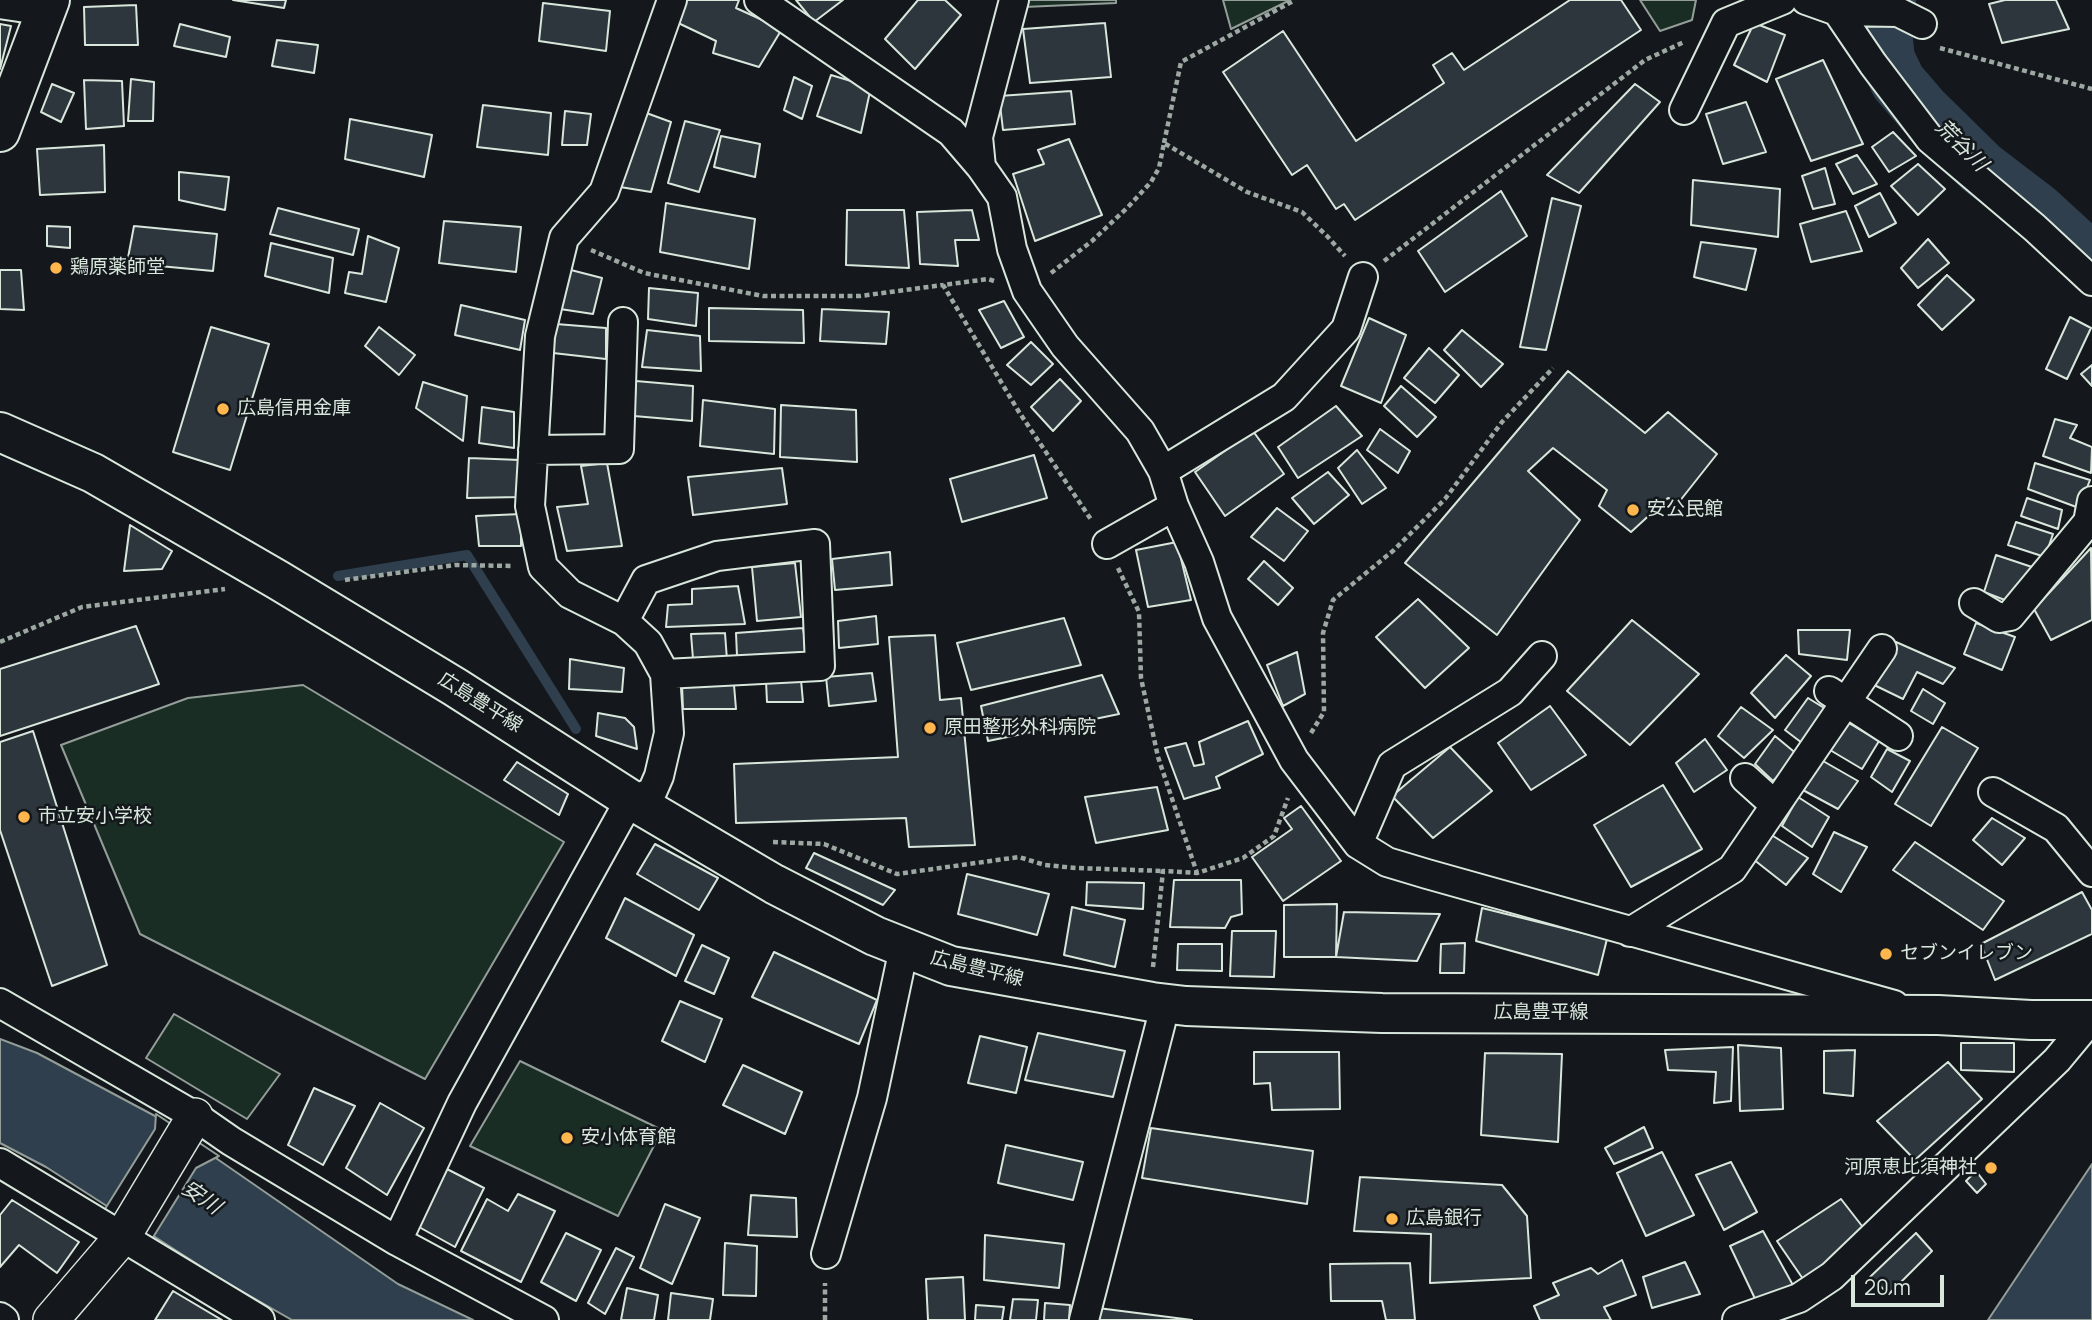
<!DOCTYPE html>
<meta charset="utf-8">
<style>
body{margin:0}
#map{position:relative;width:2092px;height:1320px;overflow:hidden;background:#14181c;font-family:Manrope,sans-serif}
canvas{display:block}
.scale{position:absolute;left:1851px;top:1275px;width:93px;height:32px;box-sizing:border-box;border:4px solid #d8e6dc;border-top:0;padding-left:9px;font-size:21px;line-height:24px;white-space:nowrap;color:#d8e6dc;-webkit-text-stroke:5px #14181c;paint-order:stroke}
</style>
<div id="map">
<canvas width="2092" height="1320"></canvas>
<div class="scale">20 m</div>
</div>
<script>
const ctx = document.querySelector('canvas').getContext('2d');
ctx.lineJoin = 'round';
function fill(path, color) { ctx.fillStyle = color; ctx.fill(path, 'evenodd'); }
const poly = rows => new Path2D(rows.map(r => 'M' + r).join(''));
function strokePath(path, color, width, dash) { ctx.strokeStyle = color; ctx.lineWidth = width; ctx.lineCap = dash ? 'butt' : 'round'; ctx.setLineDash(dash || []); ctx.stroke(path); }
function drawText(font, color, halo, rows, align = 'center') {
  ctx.font = font + ' Manrope,"Noto Sans JP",sans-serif'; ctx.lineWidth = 5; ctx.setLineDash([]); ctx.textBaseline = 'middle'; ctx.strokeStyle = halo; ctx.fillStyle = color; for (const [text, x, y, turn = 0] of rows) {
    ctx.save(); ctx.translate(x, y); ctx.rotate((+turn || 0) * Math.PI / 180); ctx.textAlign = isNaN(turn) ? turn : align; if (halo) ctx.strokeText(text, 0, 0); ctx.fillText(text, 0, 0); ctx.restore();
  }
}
const green = poly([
 [1025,0,1116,0,1116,3,1024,7,1025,0],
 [1223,0,1290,0,1231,29,1223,0],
 [1640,0,1696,0,1692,20,1660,31,1640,0],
 [303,685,564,842,425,1079,140,934,61,745,188,698,303,685],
 [174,1014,280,1074,247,1119,146,1058,174,1014],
 [520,1061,662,1130,618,1216,470,1146,520,1061]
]);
fill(green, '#1a2d24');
strokePath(green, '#939e99', 2);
const water = poly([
 [0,1039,37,1053,155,1116,398,1284,473,1320,292,1320,222,1280,46,1167,0,1143,0,1039],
 [2092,1164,2092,1320,1988,1320,2092,1164]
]);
fill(water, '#2f3f4d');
strokePath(water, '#939e99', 2);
const pier = poly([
 [156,1114,219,1156,196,1168,152,1239,105,1209,155,1129,156,1114]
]);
fill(pier, '#14181c');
strokePath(pier, '#939e99', 2);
strokePath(poly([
 [338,576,467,555,576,729]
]), '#2f3f4d', 10);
strokePath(poly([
 [1888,0,1884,32,1887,59,1898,82,1923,111,1981,168,2036,210,2092,261]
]), '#2f3f4d', 56);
const building = poly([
 [233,0,286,0,284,8,233,0],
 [683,0,739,0,736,8,782,29,759,67,713,53,716,41,674,21,683,0],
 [796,0,843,0,814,22,796,0],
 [918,0,945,0,961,15,915,69,885,39,918,0],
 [1570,0,1621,0,1641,30,1355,220,1344,204,1336,209,1307,165,1292,175,1223,72,1283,31,1356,141,1444,83,1433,65,1452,53,1464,70,1570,0],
 [2005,0,2056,0,2069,29,2002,43,1989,4,2005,0],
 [543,3,610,11,606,51,539,41,543,3],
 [136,5,138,45,85,45,84,7,136,5],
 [1105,23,1111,77,1030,83,1023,29,1105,23],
 [1754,23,1785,35,1767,82,1734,65,1754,23],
 [0,24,11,26,0,69,0,24],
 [180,24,230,37,226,57,174,46,180,24],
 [277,40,318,45,314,73,272,66,277,40],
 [1823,60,1863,144,1811,161,1776,79,1823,60],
 [831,75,871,87,861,133,817,116,831,75],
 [794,77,812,86,802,119,784,110,794,77],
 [131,79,154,82,153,121,128,121,131,79],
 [84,80,122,81,124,126,86,129,84,80],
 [52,84,74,93,61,122,41,112,52,84],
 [1635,84,1660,102,1579,193,1547,175,1635,84],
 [1071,91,1075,124,1003,130,999,96,1071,91],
 [1746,102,1766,152,1723,164,1706,114,1746,102],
 [483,105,551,113,548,155,477,147,483,105],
 [565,111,591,114,587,145,562,145,565,111],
 [641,111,671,122,651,192,620,187,641,111],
 [350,119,432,135,424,177,345,159,350,119],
 [685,121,720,130,699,192,668,183,685,121],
 [1893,132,1916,156,1889,172,1872,147,1893,132],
 [721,136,760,144,755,177,714,167,721,136],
 [1069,139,1102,215,1035,241,1013,174,1044,164,1038,150,1069,139],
 [104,145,105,192,40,195,37,149,104,145],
 [1857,155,1877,184,1853,194,1836,164,1857,155],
 [1918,164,1945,189,1918,215,1891,186,1918,164],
 [1825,168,1835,204,1813,209,1802,176,1825,168],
 [179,172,229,177,225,210,179,200,179,172],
 [1693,180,1780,189,1778,237,1691,225,1693,180],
 [1501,191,1527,236,1445,292,1418,251,1501,191],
 [1880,193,1896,223,1869,237,1855,206,1880,193],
 [1552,198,1581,206,1546,350,1520,347,1552,198],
 [666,203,755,219,749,269,660,252,666,203],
 [278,208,359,229,353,255,270,234,278,208],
 [847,210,904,210,909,268,846,265,847,210],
 [972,210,979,240,955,240,958,266,920,264,917,212,972,210],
 [1846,211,1862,251,1811,262,1800,224,1846,211],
 [444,221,521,227,516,272,439,263,444,221],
 [47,226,70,227,70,248,47,246,47,226],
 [134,226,217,234,213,271,127,263,134,226],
 [368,236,399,248,386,302,345,293,349,272,362,274,368,236],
 [1928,239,1949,263,1918,288,1901,268,1928,239],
 [1701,242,1756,249,1746,290,1694,277,1701,242],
 [271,243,333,258,329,293,265,276,271,243],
 [567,269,602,278,593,314,560,309,567,269],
 [0,270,21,270,24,310,0,309,0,270],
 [1947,275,1974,300,1942,330,1918,305,1947,275],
 [649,288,698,293,696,326,648,319,649,288],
 [1004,301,1024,337,1001,348,979,310,1004,301],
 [461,305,525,320,520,350,455,335,461,305],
 [709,308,803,310,804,343,709,341,709,308],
 [822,309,889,312,886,344,820,341,822,309],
 [2070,317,2091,328,2067,379,2046,369,2070,317],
 [1369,318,1406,335,1381,403,1341,386,1369,318],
 [556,324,606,328,606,359,553,353,556,324],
 [211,327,269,344,230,470,173,452,211,327],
 [379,327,415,355,399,375,365,346,379,327],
 [647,330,700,336,701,371,642,367,647,330],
 [1462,330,1503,364,1481,387,1444,350,1462,330],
 [1031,342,1053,364,1031,385,1007,365,1031,342],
 [1429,348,1459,375,1435,403,1404,378,1429,348],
 [2092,365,2092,386,2081,374,2092,365],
 [1568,371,1645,433,1668,412,1717,454,1679,502,1668,498,1631,532,1599,506,1607,490,1553,448,1528,471,1580,520,1497,635,1405,563,1568,371],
 [1060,379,1081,401,1053,431,1031,407,1060,379],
 [636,381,693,386,692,421,634,416,636,381],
 [423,382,467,396,463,441,416,408,423,382],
 [1401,386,1436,417,1417,437,1384,406,1401,386],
 [703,400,775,409,774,454,700,446,703,400],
 [781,405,856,410,857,462,780,457,781,405],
 [1336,406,1362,436,1298,478,1278,447,1336,406],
 [482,407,514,412,514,448,479,443,482,407],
 [2055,419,2077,425,2070,438,2092,447,2091,473,2043,456,2055,419],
 [1380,429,1410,451,1398,473,1367,450,1380,429],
 [1253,431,1284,474,1225,516,1195,472,1253,431],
 [1357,450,1386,488,1362,504,1338,468,1357,450],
 [1034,455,1047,498,962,522,950,479,1034,455],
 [469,458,520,460,520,497,467,498,469,458],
 [607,463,622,546,567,551,557,507,588,504,581,466,607,463],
 [2035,463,2090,480,2079,508,2028,489,2035,463],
 [782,468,787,504,693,515,688,477,782,468],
 [1328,472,1349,495,1314,524,1292,498,1328,472],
 [2027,498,2062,510,2058,529,2021,516,2027,498],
 [1277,508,1308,531,1284,561,1251,537,1277,508],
 [521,514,521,546,479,546,476,516,521,514],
 [2016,522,2053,534,2045,557,2008,545,2016,522],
 [130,525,172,551,162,569,124,571,130,525],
 [1177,542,1191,600,1148,607,1136,550,1177,542],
 [2091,548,2092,620,2051,640,2034,609,2091,548],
 [890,552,892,585,835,590,832,559,890,552],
 [1996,555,2038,569,2010,602,1984,592,1996,555],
 [1264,561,1293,588,1278,605,1248,579,1264,561],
 [795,563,801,617,757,621,752,567,795,563],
 [738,586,745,624,666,627,668,605,692,604,692,589,738,586],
 [1418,599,1469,648,1425,688,1376,637,1418,599],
 [876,616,878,644,839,648,838,621,876,616],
 [1064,618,1081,665,971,690,957,643,1064,618],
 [1632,620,1699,674,1630,745,1567,691,1632,620],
 [1976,623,2015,637,2002,670,1964,654,1976,623],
 [136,626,159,684,0,736,0,669,136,626],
 [803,628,807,654,737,656,736,633,803,628],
 [1798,630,1850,630,1847,660,1799,654,1798,630],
 [725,633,727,660,693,659,691,634,725,633],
 [935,635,940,700,961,698,975,845,909,847,906,818,736,823,734,764,898,757,889,637,935,635],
 [1896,642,1955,668,1943,684,1917,672,1903,699,1868,682,1896,642],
 [1297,652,1305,694,1283,706,1267,665,1297,652],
 [1786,655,1811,676,1775,718,1751,693,1786,655],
 [570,659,624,668,622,692,569,689,570,659],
 [872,673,876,701,829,706,826,677,872,673],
 [1102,675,1119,714,988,741,981,706,1102,675],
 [801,680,803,702,767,702,766,681,801,680],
 [682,685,734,685,736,709,683,709,682,685],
 [1923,689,1945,703,1933,724,1911,711,1923,689],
 [1808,698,1829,711,1806,746,1785,730,1808,698],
 [1550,706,1586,755,1531,790,1498,743,1550,706],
 [1741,707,1773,730,1744,758,1718,736,1741,707],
 [598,713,625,718,634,727,637,749,596,736,598,713],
 [1248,721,1263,754,1216,777,1220,788,1184,799,1165,748,1186,743,1194,766,1204,764,1199,742,1248,721],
 [1847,722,1879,741,1862,769,1830,750,1847,722],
 [1942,727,1978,748,1931,826,1895,804,1942,727],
 [33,731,107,965,52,986,0,830,0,742,33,731],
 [1775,736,1798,755,1773,781,1755,764,1775,736],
 [1705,739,1727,770,1694,792,1676,763,1705,739],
 [1450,747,1492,791,1433,838,1392,796,1450,747],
 [1887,749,1910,761,1892,792,1871,777,1887,749],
 [1823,761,1858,781,1838,809,1801,789,1823,761],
 [517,762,568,794,559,815,504,780,517,762],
 [1663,785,1702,849,1631,887,1594,825,1663,785],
 [1157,787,1168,830,1096,843,1085,797,1157,787],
 [1798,797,1829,817,1812,847,1782,826,1798,797],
 [1301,806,1341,861,1283,901,1252,857,1292,829,1284,818,1301,806],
 [1992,818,2025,838,2002,865,1973,840,1992,818],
 [1834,832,1867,847,1841,892,1813,874,1834,832],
 [1770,834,1808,858,1786,885,1753,859,1770,834],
 [1915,842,2004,901,1983,930,1893,870,1915,842],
 [655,844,718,878,699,910,637,874,655,844],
 [814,853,895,890,883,905,806,868,814,853],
 [967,874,1049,894,1037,935,958,914,967,874],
 [1174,880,1241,880,1242,914,1231,917,1225,928,1170,927,1174,880],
 [1087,882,1144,883,1143,909,1086,905,1087,882],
 [2082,892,2092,910,2092,934,1995,980,1981,944,2082,892],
 [625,898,694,935,676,976,606,938,625,898],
 [1337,904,1336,957,1284,957,1284,905,1337,904],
 [1072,907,1125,920,1115,967,1064,955,1072,907],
 [1482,908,1607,939,1598,975,1476,941,1482,908],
 [1344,912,1440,914,1417,961,1336,957,1344,912],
 [1232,931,1276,931,1274,977,1230,976,1232,931],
 [1465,943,1464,973,1440,973,1441,944,1465,943],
 [1178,944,1222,944,1222,971,1177,970,1178,944],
 [702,945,729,958,714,994,685,981,702,945],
 [774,952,877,1000,859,1044,752,997,774,952],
 [680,1001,722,1019,705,1062,662,1041,680,1001],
 [1038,1033,1125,1051,1113,1097,1025,1080,1038,1033],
 [980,1036,1027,1047,1016,1093,968,1083,980,1036],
 [1961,1043,2014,1043,2014,1072,1961,1070,1961,1043],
 [1738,1045,1781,1048,1783,1109,1740,1111,1738,1045],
 [1733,1047,1731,1101,1714,1103,1716,1072,1668,1070,1665,1050,1733,1047],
 [1855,1050,1853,1096,1824,1093,1824,1051,1855,1050],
 [1254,1052,1339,1052,1340,1109,1272,1110,1270,1083,1254,1084,1254,1052],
 [1485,1053,1562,1054,1558,1142,1481,1135,1485,1053],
 [1948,1062,1982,1099,1915,1160,1877,1121,1948,1062],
 [743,1065,802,1092,785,1134,723,1105,743,1065],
 [314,1088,355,1106,323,1165,288,1145,314,1088],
 [380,1103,424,1128,387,1195,346,1168,380,1103],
 [1644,1127,1653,1148,1614,1164,1605,1148,1644,1127],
 [1151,1128,1313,1151,1307,1204,1142,1178,1151,1128],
 [1006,1145,1083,1162,1073,1200,998,1183,1006,1145],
 [1662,1152,1694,1215,1646,1236,1617,1173,1662,1152],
 [1731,1162,1757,1212,1724,1230,1696,1175,1731,1162],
 [447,1169,484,1188,455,1247,419,1227,447,1169],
 [1976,1171,1986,1184,1977,1193,1966,1181,1976,1171],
 [1360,1177,1502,1185,1527,1216,1531,1278,1430,1283,1431,1234,1354,1231,1360,1177],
 [518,1194,555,1211,521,1282,461,1251,487,1199,508,1211,518,1194],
 [751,1195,796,1198,797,1237,748,1235,751,1195],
 [1841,1199,1869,1235,1803,1279,1777,1241,1841,1199],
 [12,1200,79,1242,57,1273,19,1245,0,1267,0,1215,12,1200],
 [665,1204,700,1218,672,1284,640,1268,665,1204],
 [1763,1231,1794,1287,1758,1305,1730,1246,1763,1231],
 [566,1233,601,1250,576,1301,541,1282,566,1233],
 [1916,1233,1932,1251,1889,1294,1870,1277,1916,1233],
 [985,1235,1064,1244,1059,1288,984,1280,985,1235],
 [725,1243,757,1246,756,1296,723,1295,725,1243],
 [616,1248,634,1257,605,1314,588,1303,616,1248],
 [1622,1260,1636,1295,1604,1307,1611,1320,1540,1320,1534,1306,1559,1295,1553,1283,1591,1268,1598,1274,1622,1260],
 [1685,1262,1700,1294,1652,1308,1643,1277,1685,1262],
 [1410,1263,1415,1320,1386,1320,1382,1301,1331,1301,1330,1264,1410,1263],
 [963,1277,965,1320,928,1320,926,1279,963,1277],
 [627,1288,658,1295,654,1320,621,1320,627,1288],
 [173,1291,222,1320,155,1320,173,1291],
 [671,1293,713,1299,710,1320,668,1320,671,1293],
 [1013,1299,1038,1300,1036,1320,1010,1320,1013,1299],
 [1045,1303,1070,1305,1069,1320,1044,1320,1045,1303],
 [976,1305,1004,1307,1002,1320,975,1320,976,1305],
 [1098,1308,1192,1320,1096,1320,1098,1308]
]);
fill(building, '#2c363c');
strokePath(building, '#d8e6dc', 2);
const minor = poly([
 [759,0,951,132,981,167,1002,197,1012,249,1027,291,1065,346,1140,431,1163,471,1174,506,1199,562,1217,618,1294,760,1358,844,1387,862,1427,874,1894,1005],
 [1806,0,1837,11,1873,64,1930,139,2035,228,2092,281],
 [0,4,46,11],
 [1837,11,1898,12,1922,24],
 [1684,110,1726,23,1782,0],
 [981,167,978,137,1014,0],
 [533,450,619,449,623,322],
 [1163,471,1284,397,1346,329,1363,277],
 [1107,544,1174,506],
 [1974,603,1999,618,2010,616,2088,522,2092,501],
 [624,621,646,580,717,556,815,544,820,666,665,674],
 [1829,691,1898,736],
 [1745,778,1775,805],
 [1993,792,2056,828,2092,872],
 [1358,844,1392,765,1510,692,1542,656],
 [1630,932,1732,869,1882,649],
 [0,1003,195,1116,231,1141,397,1241,544,1320],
 [0,1163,260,1320],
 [397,1241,462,1103,622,814,633,801,652,792,659,776,669,733,665,674,648,643,624,621,570,594,543,567,530,506,540,336,564,238,604,192,672,0],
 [826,1254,872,1098,904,948],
 [0,1317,4,1320],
 [1084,1320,1161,1022],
 [1737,1320,1799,1298,1832,1276,2057,1060,2092,1018]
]);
const tertiary = poly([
 [51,1320,123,1236,195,1116]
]);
const secondary = poly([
 [0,132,50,0]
]);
const primary = poly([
 [0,432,93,473,278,580,455,687,633,801,774,884,875,936,951,966,1152,1002,1186,1006,1382,1013,1938,1015,2031,1020,2092,1020]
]);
strokePath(minor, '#d8e6dc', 32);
strokePath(tertiary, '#d8e6dc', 38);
strokePath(secondary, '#d8e6dc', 42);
strokePath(primary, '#d8e6dc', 42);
strokePath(poly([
 [1940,48,2092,89],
 [1164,143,1181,62,1295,0],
 [591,250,644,273,763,296,860,296,943,285],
 [1384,261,1645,60,1684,42],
 [1051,273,1092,241,1128,207,1151,182,1159,168,1164,143,1247,192,1302,212,1327,236,1345,256],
 [994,281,988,279,943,285,1019,412,1092,521],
 [1118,568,1139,612,1141,678,1158,757,1197,873],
 [345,580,455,565,514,566],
 [0,642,82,607,225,589],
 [1311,733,1324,712,1323,633,1333,600,1394,550,1445,499,1502,422,1553,368],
 [773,842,824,844,897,874,1019,857,1045,865,1076,868,1163,871],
 [1153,967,1163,871,1197,873,1243,858,1274,836,1288,798],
 [825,1320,825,1283]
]), '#9da8a2', 4.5, [5, 3.5]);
strokePath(minor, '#14181c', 28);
strokePath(tertiary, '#14181c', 35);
strokePath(secondary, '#14181c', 38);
strokePath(primary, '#14181c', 38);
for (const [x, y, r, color] of [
 [56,268,7,"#ffb74d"],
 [223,409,7,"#ffb74d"],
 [1633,510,7,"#ffb74d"],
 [930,728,7,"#ffb74d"],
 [24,817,7,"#ffb74d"],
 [1886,954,7,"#ffb74d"],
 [567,1138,7,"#ffb74d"],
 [1991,1168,7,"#ffb74d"],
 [1392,1219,7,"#ffb74d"]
]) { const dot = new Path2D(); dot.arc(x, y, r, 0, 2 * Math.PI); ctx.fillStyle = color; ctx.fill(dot); strokePath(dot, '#14181c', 2.5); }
drawText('19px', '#d8e6dc', '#14181c', [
 ["鶏原薬師堂",70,268],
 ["広島信用金庫",237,409],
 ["安公民館",1647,510],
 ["原田整形外科病院",944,728],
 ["市立安小学校",38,817],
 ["セブンイレブン",1900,954],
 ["安小体育館",581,1138],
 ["河原恵比須神社",1977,1168,"right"],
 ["広島銀行",1406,1219]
], 'left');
drawText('19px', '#d8e6dc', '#14181c', [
 ["広島豊平線",480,703,32],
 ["広島豊平線",977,969,14],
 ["広島豊平線",1541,1013]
]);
drawText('italic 21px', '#d8e6dc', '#14181c', [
 ["荒谷川",1961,146,45],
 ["安川",201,1198,34]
]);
</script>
